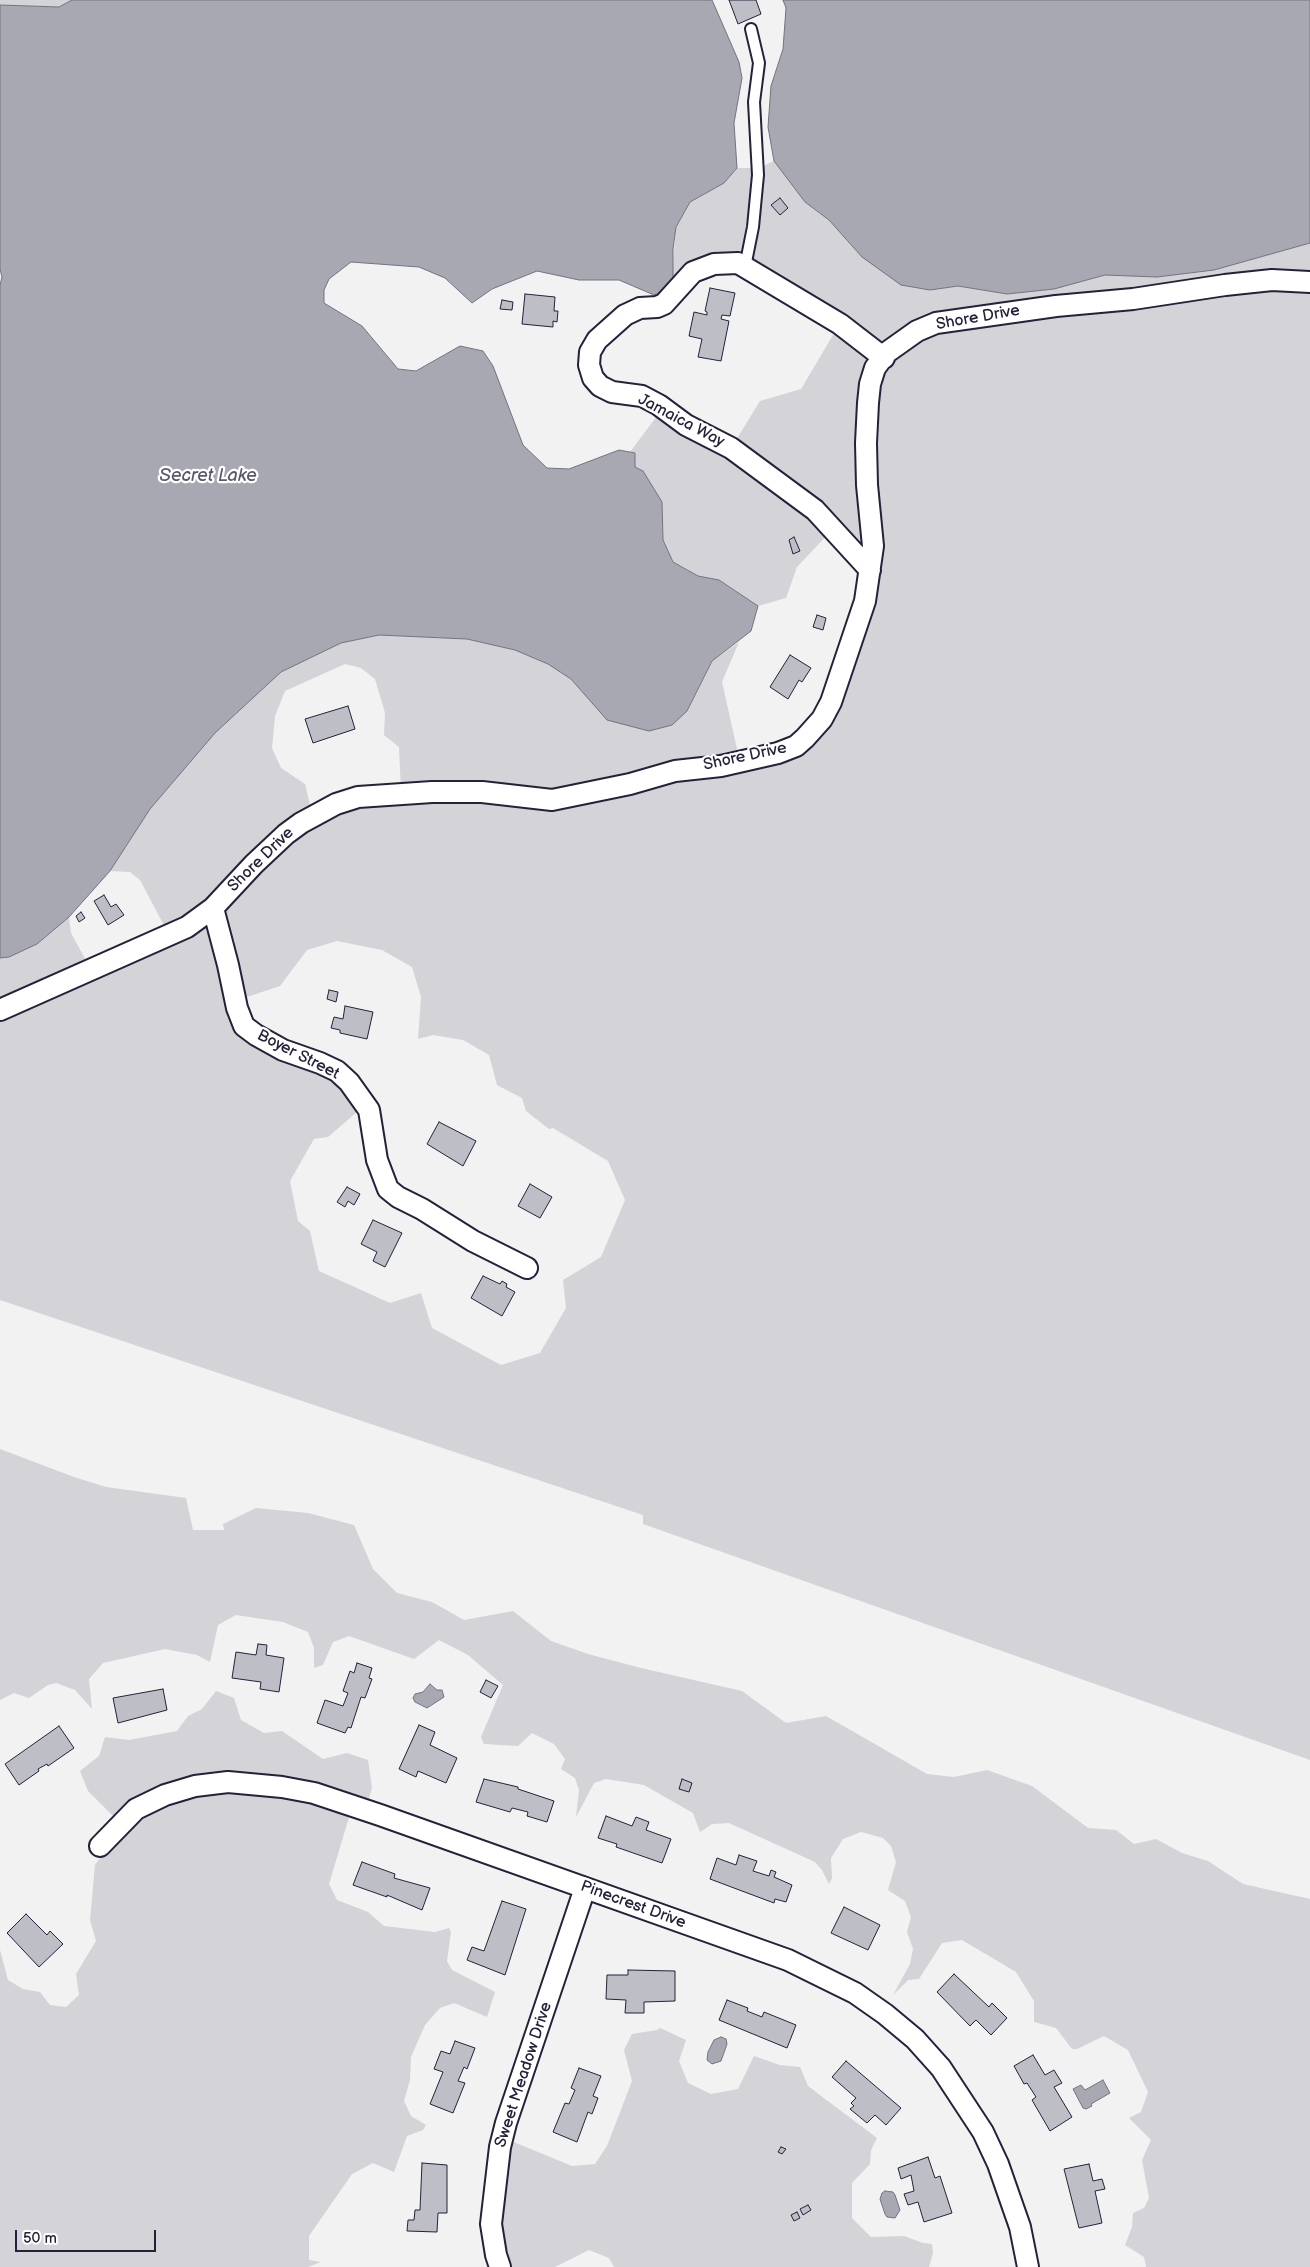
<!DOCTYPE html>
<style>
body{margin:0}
#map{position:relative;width:1310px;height:2267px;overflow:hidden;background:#f2f2f3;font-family:"Balsamiq Sans",sans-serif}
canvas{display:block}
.scale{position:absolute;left:15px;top:2230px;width:141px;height:22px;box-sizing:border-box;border:2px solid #22223b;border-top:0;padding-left:6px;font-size:15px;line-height:18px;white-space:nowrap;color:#22223b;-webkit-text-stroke:4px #fff;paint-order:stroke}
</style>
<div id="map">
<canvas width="1310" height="2267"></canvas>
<div class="scale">50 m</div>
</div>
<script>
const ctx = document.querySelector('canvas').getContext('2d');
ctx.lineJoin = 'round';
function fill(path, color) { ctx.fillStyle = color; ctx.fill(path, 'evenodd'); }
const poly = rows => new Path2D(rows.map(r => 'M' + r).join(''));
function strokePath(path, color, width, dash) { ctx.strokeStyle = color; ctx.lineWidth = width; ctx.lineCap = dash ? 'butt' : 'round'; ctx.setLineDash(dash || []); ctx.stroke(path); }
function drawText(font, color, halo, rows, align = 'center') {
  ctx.font = font + ' "Balsamiq Sans",sans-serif'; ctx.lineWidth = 4.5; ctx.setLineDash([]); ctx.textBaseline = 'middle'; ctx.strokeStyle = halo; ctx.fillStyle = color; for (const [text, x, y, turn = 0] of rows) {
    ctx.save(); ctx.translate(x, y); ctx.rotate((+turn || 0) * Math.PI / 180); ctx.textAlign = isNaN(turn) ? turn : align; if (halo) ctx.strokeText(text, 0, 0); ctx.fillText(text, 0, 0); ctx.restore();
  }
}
fill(poly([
 [0,0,72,0,60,7,0,5],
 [774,161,805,202,829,220,862,257,930,290,958,286,1007,294,1054,289,1105,275,1157,277,1214,270,1310,243,1310,1760,643,1524,643,1515,0,1300,0,958,9,957,37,944,69,917,71,933,89,966,167,931,140,880,130,872,110,871,150,809,215,733,281,672,341,643,379,635,467,639,515,650,548,664,571,679,607,720,687,711,712,661,739,642,722,682,739,758,809,732,869,580,831,531,797,567,786,598,758,606,719,580,698,576,673,562,663,540,662,502,635,467,635,453,630,452,660,412,733,445,760,401,801,389,836,330,749,267,672,277,676,227,690,202,724,183,737,168,759,168],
 [345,664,361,668,375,679,385,713,384,735,399,747,401,791,312,813,305,784,281,768,272,748,275,716,285,691],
 [337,941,382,950,412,967,421,997,418,1039,433,1035,463,1040,489,1055,497,1085,522,1098,526,1111,549,1129,553,1128,608,1161,625,1200,601,1257,563,1280,566,1308,540,1353,501,1365,432,1328,421,1293,390,1303,319,1271,310,1231,298,1221,290,1181,314,1139,328,1137,364,1106,336,1069,240,1019,238,1000,280,986,307,950],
 [0,1449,74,1477,106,1487,186,1498,193,1530,224,1530,223,1524,256,1508,308,1513,354,1525,373,1569,397,1593,432,1602,464,1620,513,1611,551,1641,588,1654,641,1668,742,1691,786,1723,826,1716,927,1774,954,1777,987,1770,1032,1786,1088,1828,1116,1830,1134,1844,1156,1839,1182,1853,1208,1861,1243,1884,1310,1899,1310,2267,1146,2267,1144,2257,1125,2245,1132,2227,1133,2213,1144,2208,1149,2198,1142,2160,1151,2140,1129,2118,1141,2112,1148,2092,1128,2050,1104,2036,1077,2049,1072,2049,1056,2028,1034,2022,1034,2001,1016,1972,962,1940,942,1943,919,1979,908,1980,893,1995,910,1964,913,1949,907,1932,911,1917,905,1901,888,1890,896,1862,891,1846,883,1838,861,1832,843,1839,831,1858,832,1878,829,1884,822,1870,815,1862,729,1823,712,1824,700,1832,693,1813,644,1785,606,1779,594,1783,576,1817,579,1790,575,1778,561,1769,565,1759,554,1744,532,1733,518,1746,484,1744,481,1737,503,1685,468,1655,439,1640,414,1659,349,1636,333,1642,323,1665,314,1668,314,1648,308,1632,283,1622,236,1615,218,1625,210,1662,197,1655,165,1649,103,1663,89,1679,92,1709,75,1690,56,1683,48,1685,29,1698,14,1693,0,1700],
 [216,1691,234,1698,241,1720,264,1733,282,1731,323,1759,347,1753,368,1760,372,1788,365,1812,350,1814,329,1884,337,1900,368,1912,384,1926,435,1932,449,1928,451,1932,447,1961,452,1970,495,1992,487,2017,454,2003,440,2008,425,2025,411,2057,410,2080,404,2101,411,2116,426,2125,423,2130,407,2136,394,2172,373,2163,352,2174,309,2236,309,2260,321,2262,308,2267,0,2267,0,1950,8,1980,23,1989,40,1992,50,2005,66,2007,79,1995,76,1974,96,1941,90,1920,95,1865,123,1826,88,1791,80,1771,99,1756,105,1737,129,1740,177,1731,188,1716,202,1709],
 [660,2028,686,2040,679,2061,688,2083,711,2094,738,2089,754,2056,780,2065,800,2067,808,2086,877,2138,871,2150,870,2164,852,2183,852,2218,871,2237,904,2236,923,2243,932,2244,933,2253,929,2267,614,2267,609,2258,589,2250,555,2267,499,2267,504,2138,572,2166,595,2164,607,2146,632,2081,624,2050,632,2034,657,2030]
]), '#d3d3d8');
const water = poly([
 [72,0,712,0,739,62,742,78,734,123,737,168,724,183,690,202,676,227,673,249,673,278,666,291,654,295,619,280,579,280,537,271,492,289,472,303,445,278,419,267,351,262,329,279,324,290,324,303,362,326,398,369,416,371,460,346,483,351,493,366,523,445,547,468,569,469,619,450,635,453,635,467,643,471,662,502,663,540,673,562,698,576,719,580,758,606,751,631,712,661,687,711,672,725,649,731,607,720,571,679,548,664,515,650,467,639,379,635,341,643,281,672,215,733,150,809,110,871,69,917,37,944,9,957,0,958,0,285,2,277,0,269,0,5,59,7,72,0],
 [783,0,1310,0,1310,243,1214,270,1157,277,1105,275,1054,289,1007,294,958,286,930,290,901,285,862,257,829,220,805,202,774,161,768,127,771,86,783,49,786,8,783,0],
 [430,1684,437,1690,442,1690,444,1697,427,1708,415,1702,413,1698,415,1694,423,1692,430,1684],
 [721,2037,726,2039,727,2044,721,2061,712,2064,707,2060,708,2052,714,2040,721,2037],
 [1103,2080,1110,2093,1091,2104,1092,2106,1086,2109,1083,2108,1073,2089,1081,2085,1085,2090,1103,2080],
 [885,2191,893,2192,895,2195,900,2210,895,2218,887,2217,885,2214,880,2199,882,2193,885,2191]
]);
fill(water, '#a8a8b2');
strokePath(water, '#727282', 1);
const building = poly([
 [729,0,756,0,761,14,738,24,729,0],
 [780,198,788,208,780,215,771,205,780,198],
 [710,288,735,293,730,316,722,315,721,319,729,321,721,361,698,357,702,339,689,336,694,312,707,315,707,312,705,311,710,288],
 [525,294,555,297,554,311,558,311,557,322,553,321,553,327,522,324,525,294],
 [502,300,513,302,512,310,500,309,502,300],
 [794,537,800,551,793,554,789,540,794,537],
 [817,615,826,618,823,630,813,627,817,615],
 [790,655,811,668,802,682,799,680,788,699,770,687,790,655],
 [348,706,355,729,313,743,305,719,348,706],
 [104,895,111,907,116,904,124,915,108,925,94,901,104,895],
 [81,912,85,918,79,922,76,916,81,912],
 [329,990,338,992,336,1002,327,999,329,990],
 [345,1006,373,1012,367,1039,340,1033,340,1030,331,1028,334,1017,343,1019,345,1006],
 [439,1122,476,1141,463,1166,427,1144,439,1122],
 [530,1184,552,1197,540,1218,518,1206,530,1184],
 [347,1187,360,1194,354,1205,348,1201,345,1207,337,1202,347,1187],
 [373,1220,402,1233,385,1267,373,1261,377,1252,361,1244,373,1220],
 [483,1276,500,1284,502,1281,507,1284,506,1287,515,1292,502,1316,471,1298,483,1276],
 [258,1644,267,1645,266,1655,284,1658,279,1692,260,1689,261,1682,232,1678,236,1652,256,1655,258,1644],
 [357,1663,372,1668,369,1678,372,1679,365,1698,361,1697,351,1728,348,1727,345,1733,317,1723,325,1700,343,1706,348,1693,343,1691,350,1671,354,1673,357,1663],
 [486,1680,498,1686,491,1698,480,1692,486,1680],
 [163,1689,167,1710,118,1723,113,1698,163,1689],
 [419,1725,435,1732,430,1745,457,1758,446,1783,418,1771,416,1777,399,1769,419,1725],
 [59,1726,74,1748,48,1766,47,1764,38,1769,39,1771,19,1785,5,1764,59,1726],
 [484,1779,518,1787,518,1789,554,1801,547,1822,527,1816,528,1812,512,1808,510,1812,476,1802,484,1779],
 [682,1779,692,1783,689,1792,679,1789,682,1779],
 [606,1816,632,1826,636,1817,649,1822,646,1830,671,1839,662,1863,616,1847,617,1844,598,1838,606,1816],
 [739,1855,757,1861,753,1871,769,1876,771,1870,776,1872,774,1877,792,1885,786,1902,775,1899,774,1903,710,1879,717,1858,736,1865,739,1855],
 [362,1862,395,1874,394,1878,430,1888,422,1910,387,1895,387,1897,353,1885,362,1862],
 [502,1901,526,1909,505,1975,467,1960,472,1947,484,1951,502,1901],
 [844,1907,880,1925,868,1950,831,1933,844,1907],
 [26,1914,47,1935,50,1931,63,1944,39,1967,7,1933,26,1914],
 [628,1970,675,1971,675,2001,644,2002,644,2013,625,2013,626,2000,606,1999,607,1975,628,1975,628,1970],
 [954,1974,989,2007,992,2003,1007,2018,991,2035,976,2020,970,2026,937,1992,954,1974],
 [727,2000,748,2008,747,2011,762,2017,764,2012,796,2025,787,2048,719,2020,727,2000],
 [455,2041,475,2048,467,2069,464,2067,458,2081,465,2083,453,2113,430,2104,443,2072,434,2069,441,2051,450,2054,455,2041],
 [1033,2055,1045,2075,1054,2070,1062,2083,1054,2087,1072,2117,1050,2131,1032,2100,1036,2097,1027,2083,1024,2084,1014,2066,1033,2055],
 [846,2061,901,2108,886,2125,875,2115,867,2123,850,2109,854,2106,851,2103,856,2098,832,2077,846,2061],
 [579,2068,601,2076,593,2096,598,2098,592,2114,588,2112,577,2142,553,2132,565,2103,569,2104,575,2090,571,2088,579,2068],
 [781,2147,786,2149,782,2154,778,2152,781,2147],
 [928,2157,935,2178,940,2176,952,2213,924,2222,918,2202,908,2205,904,2194,914,2191,911,2175,901,2179,898,2168,928,2157],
 [422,2163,447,2165,447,2213,438,2213,437,2232,407,2231,408,2220,414,2220,415,2210,420,2210,422,2163],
 [1089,2164,1093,2181,1102,2179,1105,2189,1095,2191,1102,2223,1079,2228,1064,2169,1089,2164],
 [808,2205,811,2210,803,2215,800,2209,808,2205],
 [797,2212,800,2218,794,2221,791,2215,797,2212]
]);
fill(building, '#bebec6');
strokePath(building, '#22223b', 1);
const service = poly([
 [745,267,753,227,758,175,754,102,759,63,751,29]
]);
const minor = poly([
 [870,570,815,510,731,448,686,425,659,405,642,396,612,392,600,386,593,378,589,365,590,352,597,340,625,315,640,308,657,307,664,304,693,272,714,264,738,263,840,324,884,358],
 [213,908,228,965,237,1008,244,1026,256,1035,283,1050,320,1063,337,1071,349,1082,369,1110,377,1160,388,1189,398,1197,422,1209,473,1241,527,1268],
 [0,1010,187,927,213,908,254,864,286,834,301,823,336,804,358,797,432,792,482,792,552,800,630,784,675,771,721,766,778,753,796,746,805,738,822,719,831,702,865,601,873,546,867,485,866,443,868,403,870,384,875,368,886,353,917,331,936,323,1056,306,1133,299,1225,285,1272,280,1310,282],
 [100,1846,136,1809,165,1795,195,1786,228,1782,282,1787,314,1793,380,1815,788,1960,855,1993,885,2014,915,2039,941,2068,983,2132,998,2164,1020,2227,1028,2267],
 [500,2267,496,2255,491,2224,500,2147,506,2123,585,1888]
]);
strokePath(service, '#22223b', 14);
strokePath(minor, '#22223b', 24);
strokePath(service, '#fff', 10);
strokePath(minor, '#fff', 20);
drawText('16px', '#22223b', '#fff', [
 ["Shore Drive",978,318,-10],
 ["Jamaica Way",681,421,28],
 ["Shore Drive",745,757,-12],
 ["Shore Drive",261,860,-44],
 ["Boyer Street",298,1055,27],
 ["Pinecrest Drive",633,1905,20],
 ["Sweet Meadow Drive",524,2075,-72]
]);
drawText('italic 18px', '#58586b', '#fff', [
 ["Secret Lake",208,476]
]);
</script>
